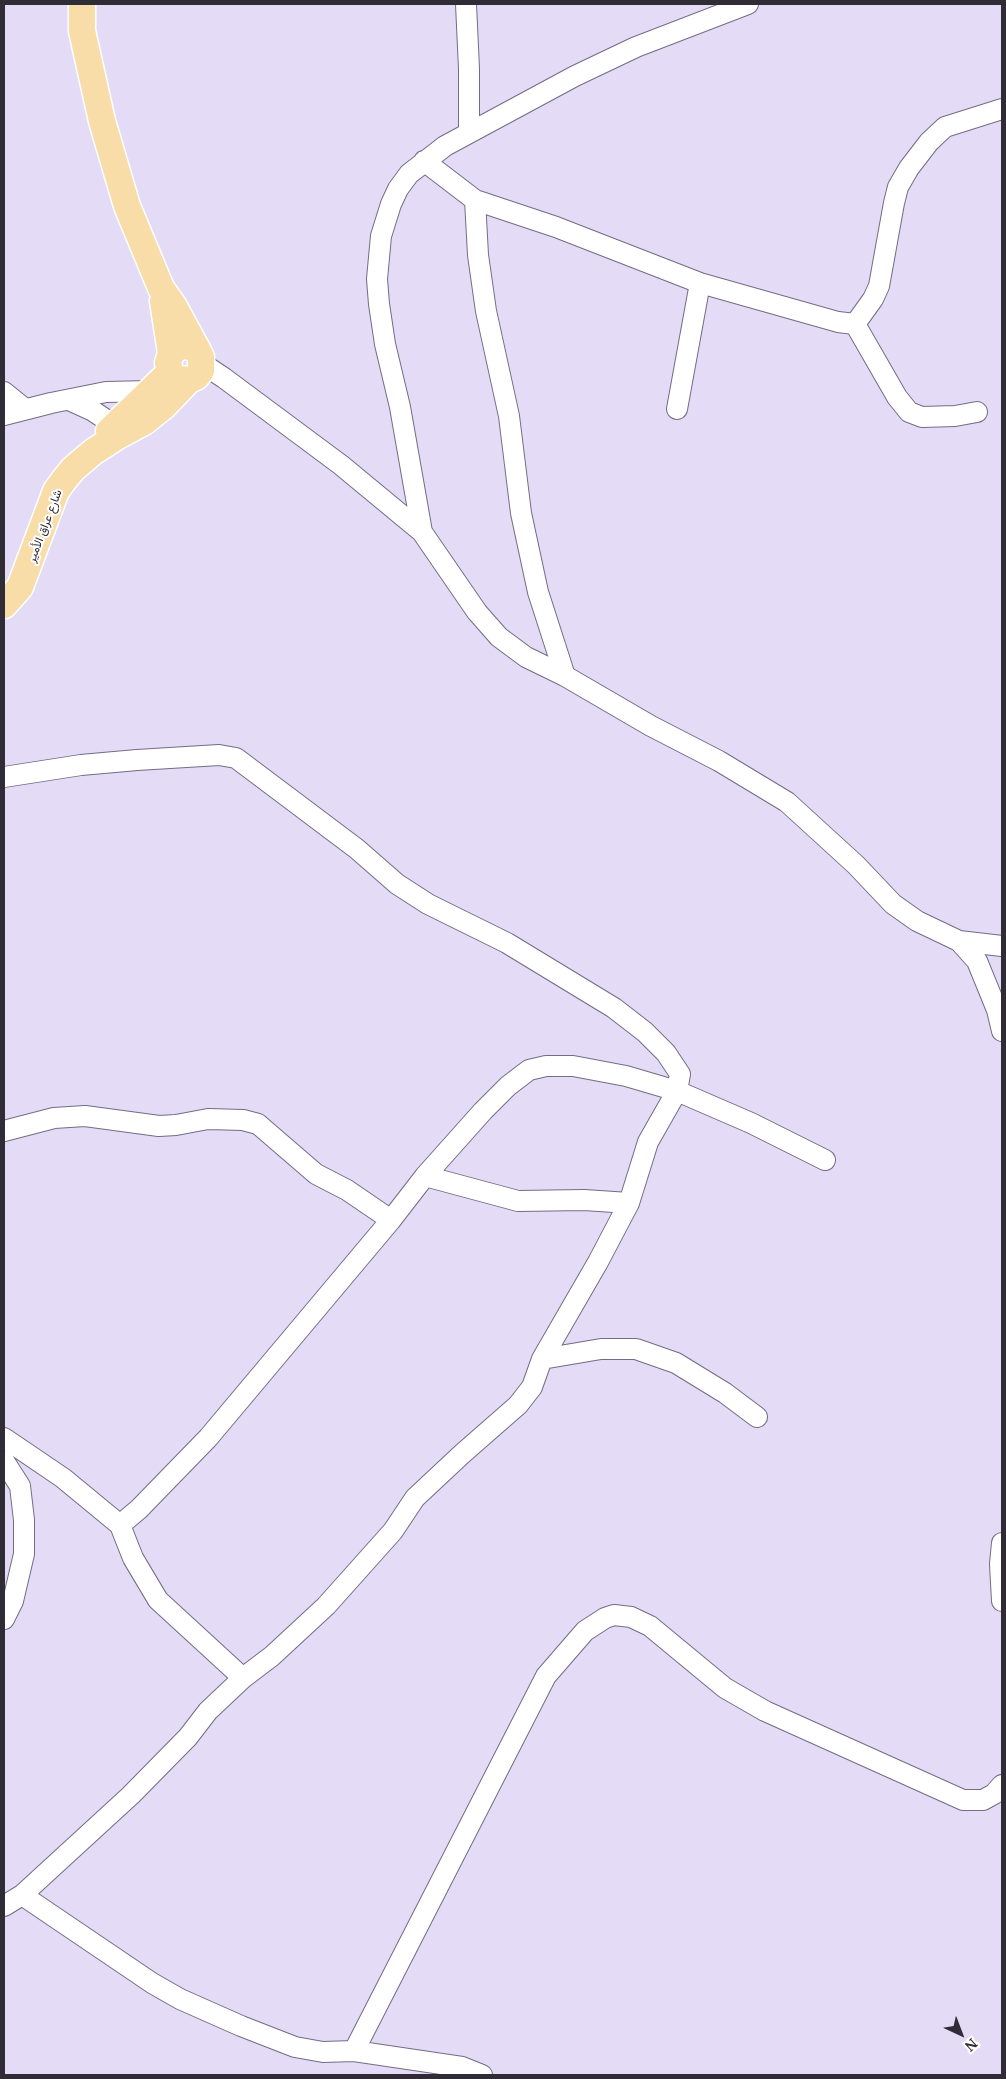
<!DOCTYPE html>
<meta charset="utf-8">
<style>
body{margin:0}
#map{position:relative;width:1006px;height:2079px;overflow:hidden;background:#e4dcf7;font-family:"Noto Serif",serif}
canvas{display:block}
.frame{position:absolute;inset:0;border:5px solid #2f2c36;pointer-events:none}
.north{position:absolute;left:936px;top:2009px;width:50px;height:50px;-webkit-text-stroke:4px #fff;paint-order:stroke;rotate:137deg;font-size:14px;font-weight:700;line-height:20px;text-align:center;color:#2f2c36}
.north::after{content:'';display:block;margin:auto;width:18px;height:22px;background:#2f2c36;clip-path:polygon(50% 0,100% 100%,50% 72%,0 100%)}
</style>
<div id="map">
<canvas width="1006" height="2079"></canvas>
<div class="frame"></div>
<div class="north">N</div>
</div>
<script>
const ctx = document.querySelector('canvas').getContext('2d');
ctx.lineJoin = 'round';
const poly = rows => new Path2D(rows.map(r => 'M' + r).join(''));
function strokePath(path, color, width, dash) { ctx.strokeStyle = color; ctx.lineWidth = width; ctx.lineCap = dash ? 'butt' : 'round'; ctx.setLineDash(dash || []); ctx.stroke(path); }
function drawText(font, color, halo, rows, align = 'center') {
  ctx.font = font + ' "Noto Serif",Vazirmatn,serif'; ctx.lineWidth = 4; ctx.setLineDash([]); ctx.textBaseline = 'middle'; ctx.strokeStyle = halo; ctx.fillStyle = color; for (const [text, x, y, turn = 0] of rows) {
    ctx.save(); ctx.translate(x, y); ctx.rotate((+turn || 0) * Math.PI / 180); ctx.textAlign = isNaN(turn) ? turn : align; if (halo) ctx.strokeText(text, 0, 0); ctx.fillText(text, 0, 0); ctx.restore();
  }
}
const minor = poly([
 [466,4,469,69,469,133],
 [424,161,475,200,556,227,700,283,838,322,855,324,897,397,909,412,922,417,955,416,977,412],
 [475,200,478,255,486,311,509,416,521,513,538,592,565,676],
 [855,324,873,299,879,286,894,203,898,187,909,168,929,142,945,127,1002,109],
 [203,364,224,378,341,465,422,532,477,612,499,637,526,657,565,676,651,726,719,761,787,802,856,865,893,904,917,921,959,941,1002,946],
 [4,392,25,409],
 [69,400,93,411,114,425],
 [677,409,700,283],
 [4,415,51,403,106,392,150,391],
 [422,532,400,407,385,344,379,304,377,279,381,236,391,204,398,189,409,174,445,146,575,76,636,47,748,4],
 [4,777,81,765,137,760,219,755,236,758,357,849,397,884,428,904,507,943,614,1008,645,1032,666,1053,680,1074,677,1091,648,1142,629,1203,598,1262,542,1359,532,1387,518,1405,462,1454,415,1498,393,1531,326,1606,272,1656,243,1678,208,1711,188,1737,131,1795,22,1895,4,1906],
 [959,941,977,961,997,1010,1002,1031],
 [4,1131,54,1118,85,1116,159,1126,176,1125,208,1119,243,1120,258,1124,316,1174,347,1190,391,1220],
 [425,1176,518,1201,584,1200,629,1203],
 [542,1359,601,1349,636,1349,676,1363,725,1393,757,1417],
 [4,1438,63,1478,120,1525,133,1558,158,1600,243,1678],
 [4,1461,20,1486,24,1520,24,1554,13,1601,4,1619],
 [120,1525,139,1509,208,1438,391,1220,425,1176,483,1111,508,1086,529,1070,546,1066,573,1066,626,1076,677,1091,751,1123,825,1160],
 [1002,1543,1000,1564,1002,1601],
 [22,1895,152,1983,180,1999,241,2026,295,2047,323,2052,354,2051,462,2067,482,2075],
 [354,2051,546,1676,585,1631,605,1618,614,1615,631,1617,650,1626,725,1688,765,1711,963,1800,983,1800,994,1794,1002,1785]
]);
const major = poly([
 [82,4,82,31,102,121,127,206,161,288,173,305,198,351],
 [163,301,171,353,168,363,170,372,175,378,189,380,196,377,201,371,201,357,198,351,191,347,184,346,177,348,171,353],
 [109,431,170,372],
 [4,605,20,587,56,491,64,480,73,469,93,452,116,437,144,422,164,406,189,380]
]);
strokePath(minor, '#736c84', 22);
strokePath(major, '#fff', 29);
strokePath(minor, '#fff', 20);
strokePath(major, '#f8dda9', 26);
drawText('12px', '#2f2c36', '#fff', [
 ["شارع عراق الأمير",45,526,-69]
]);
</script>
